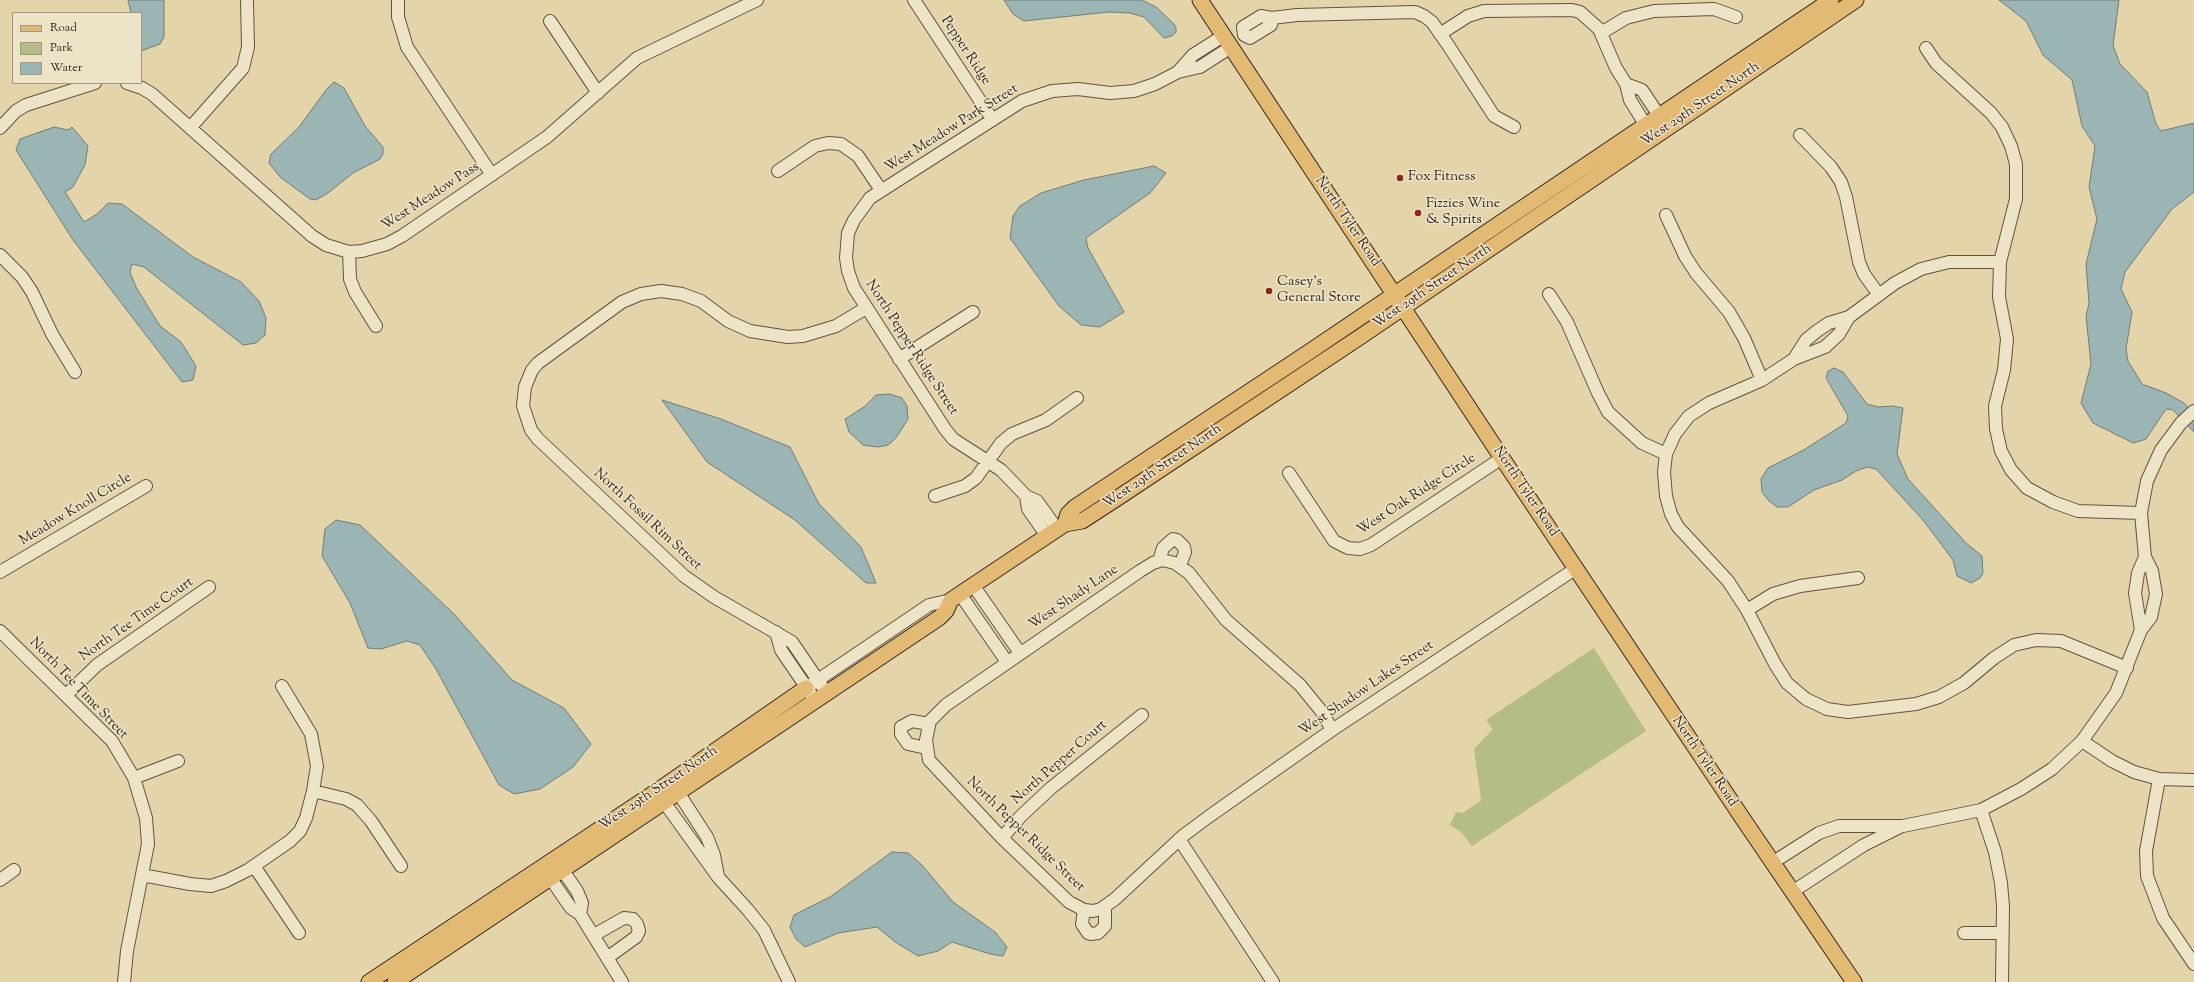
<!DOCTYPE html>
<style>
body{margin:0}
#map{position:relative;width:2194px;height:982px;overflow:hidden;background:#e4d4a9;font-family:"Sorts Mill Goudy",serif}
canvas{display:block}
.legend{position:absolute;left:12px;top:12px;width:130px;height:72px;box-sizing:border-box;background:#ede3c7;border:1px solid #a39784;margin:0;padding:5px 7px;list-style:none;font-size:12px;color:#35261f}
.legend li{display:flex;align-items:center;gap:8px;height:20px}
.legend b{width:20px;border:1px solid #a39784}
</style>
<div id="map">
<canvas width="2194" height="982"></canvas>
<ul class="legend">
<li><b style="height:5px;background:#e2ba74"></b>Road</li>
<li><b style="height:11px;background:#b5bd87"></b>Park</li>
<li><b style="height:11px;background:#9ab5b4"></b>Water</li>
</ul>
</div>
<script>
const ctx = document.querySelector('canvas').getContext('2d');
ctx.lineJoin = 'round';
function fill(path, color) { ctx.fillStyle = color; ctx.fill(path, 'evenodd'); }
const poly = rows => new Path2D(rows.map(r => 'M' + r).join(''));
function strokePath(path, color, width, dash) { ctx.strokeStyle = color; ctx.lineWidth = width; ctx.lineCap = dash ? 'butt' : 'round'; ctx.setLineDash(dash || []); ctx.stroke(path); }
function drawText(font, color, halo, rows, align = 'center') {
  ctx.font = font + ' "Sorts Mill Goudy",serif'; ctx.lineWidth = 3; ctx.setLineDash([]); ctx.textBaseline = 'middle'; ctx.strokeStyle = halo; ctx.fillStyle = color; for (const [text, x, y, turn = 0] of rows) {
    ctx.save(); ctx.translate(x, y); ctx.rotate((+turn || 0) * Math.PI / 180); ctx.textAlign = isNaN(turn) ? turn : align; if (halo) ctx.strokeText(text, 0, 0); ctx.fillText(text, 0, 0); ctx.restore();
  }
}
fill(poly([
 [1594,648,1646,731,1472,846,1462,833,1450,825,1456,812,1463,813,1481,800,1474,749,1493,729,1486,720]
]), '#b5bd87');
const water = poly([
 [128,0,164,0,164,37,160,44,141,51,141,13,131,13,128,0],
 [1004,0,1142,0,1156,7,1173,23,1176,27,1176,32,1172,36,1164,38,1144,17,1130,13,1109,12,1024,21,1013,14,1004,0],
 [1999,0,2119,0,2113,45,2120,64,2147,92,2156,124,2161,131,2194,123,2194,192,2172,209,2125,272,2121,289,2132,312,2126,349,2128,361,2142,384,2166,393,2184,403,2194,414,2194,432,2173,410,2166,409,2146,439,2133,443,2093,423,2081,403,2091,364,2086,316,2089,303,2086,264,2097,219,2089,187,2095,146,2082,126,2072,80,2043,55,2026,21,1999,0],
 [334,82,344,88,365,126,383,147,383,154,380,159,353,173,328,193,316,200,310,199,280,177,269,163,271,154,299,127,326,90,334,82],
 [54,127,68,130,72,127,88,146,85,165,73,187,65,192,84,222,97,214,108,203,122,204,193,257,241,282,259,301,266,318,265,335,256,343,243,345,144,267,132,264,130,272,136,287,160,326,181,342,196,366,193,380,182,382,73,240,16,150,20,139,54,127],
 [1154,166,1166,173,1150,193,1086,238,1088,248,1124,312,1100,327,1081,325,1059,306,1010,238,1013,216,1020,206,1041,193,1084,180,1154,166],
 [1834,368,1843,372,1867,404,1878,407,1893,406,1903,408,1897,454,1908,479,1966,543,1982,556,1983,573,1980,578,1971,583,1957,576,1953,560,1923,520,1876,469,1867,467,1856,471,1842,480,1814,490,1788,507,1777,507,1769,501,1762,492,1761,479,1768,468,1802,451,1846,423,1848,416,1826,378,1828,371,1834,368],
 [889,394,902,398,907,406,908,419,896,438,888,445,878,447,863,445,849,432,845,419,864,407,876,395,889,394],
 [662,400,721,419,790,447,819,504,861,547,876,583,866,583,795,520,707,462,662,400],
 [336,520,360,525,454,614,512,680,564,708,591,744,573,767,540,789,514,794,499,785,436,669,420,645,407,641,381,649,368,648,350,603,322,556,325,529,336,520],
 [892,852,908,853,922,865,953,902,995,932,1007,947,1003,956,990,954,952,942,938,951,918,956,895,942,877,927,838,933,805,947,796,939,790,927,794,915,830,897,892,852]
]);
fill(water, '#9ab5b4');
strokePath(water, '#727c78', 1);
const minor = poly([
 [398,0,398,17,407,47,492,175],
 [914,0,992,119],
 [1261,16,1272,18,1271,25,1250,38,1244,35,1243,27,1261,16],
 [1272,18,1297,15,1415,12,1424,16,1432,22,1448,45,1494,116,1514,127],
 [550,21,598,93],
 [1601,33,1626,18,1654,11,1714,9,1736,17],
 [1440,34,1468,16,1484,11,1572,10,1580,12,1599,29,1616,68,1626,84,1630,100,1650,132],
 [1926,48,1936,63,1991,113,2002,127,2011,146,2016,164,2016,199,2000,262,1999,297,2007,339,2004,370,1995,406,1996,429,2001,451,2011,470,2027,488,2053,502,2078,511,2141,513],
 [1178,72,1193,55,1223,36],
 [127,83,142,88,152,94,312,236,326,245,349,252,362,251,387,244,402,236,547,137,637,58,757,0],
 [1626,84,1642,90,1664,123],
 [0,128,16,111,26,105,95,83],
 [190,128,243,68,248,47,247,0],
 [1800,135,1831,167,1841,182,1846,197,1859,262,1864,274,1879,295],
 [778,171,815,146,828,143,841,144,858,156,881,190],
 [1666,215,1685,256,1696,273,1729,312,1744,338,1762,380],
 [349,252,350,279,355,292,376,326],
 [0,255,22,277,32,292,52,334,75,372],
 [2000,262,1949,262,1921,269,1895,283,1849,317,1839,334,1825,347,1794,359,1762,380,1709,403,1689,416,1675,434,1666,454,1664,472,1666,496,1671,514,1678,527,1728,581,1747,610,1775,664,1787,683,1806,699,1827,709,1848,712,1916,704,1939,697,1964,683,1994,658,2014,645,2036,640,2061,641,2127,668],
 [1549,294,1567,322,1598,393,1608,412,1642,443,1666,454],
 [899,359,973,312],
 [1794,359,1806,340,1817,331,1829,323,1849,317],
 [1289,473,1334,541,1348,548,1360,549,1371,545,1502,458],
 [935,496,965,486,976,478,1001,443,1012,434,1046,420,1077,398],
 [1026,496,1028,509,1047,536],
 [1057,529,1037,501,1026,496,1001,470,953,439,945,429,854,288,848,271,846,258,848,233,854,220,870,198,1022,101,1052,91,1078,89,1110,93,1134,91,1155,84,1178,72,1200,67,1231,47],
 [1159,561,1163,548,1173,539,1177,540,1184,547,1185,552,1180,566],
 [0,572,146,486],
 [973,585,1020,653],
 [960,594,1007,662],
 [1747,610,1773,594,1800,586,1858,578],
 [2141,630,2135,593,2138,573,2145,557],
 [0,631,112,741,134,778,146,818,148,844,127,951,124,982],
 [776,632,781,650,815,700],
 [812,684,929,605,951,600],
 [826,692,792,642,714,597,684,576,538,439,531,430,523,406,525,387,532,370,538,363,622,302,641,294,661,291,682,294,701,301,728,321,750,331,788,337,803,336,836,326,866,308],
 [66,695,97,665,209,587],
 [1332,730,1322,712,1300,685,1226,620,1189,573,1175,563,1162,560,1153,563,1140,571,946,705,930,721,926,740,929,760,1002,838,1069,902,1084,910,1093,911,1101,909,1115,899,1184,835,1211,815,1332,730,1575,569],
 [2082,741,2112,761,2134,772,2159,779,2194,780],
 [926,748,908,744,901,734,901,727,912,721,929,724],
 [134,778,178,761],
 [2159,779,2146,851,2147,876,2163,918,2194,964],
 [674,786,707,837,714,855,718,876],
 [313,791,346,799,357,805,371,821,401,866],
 [659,795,718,877,748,910,764,930,789,982],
 [1981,810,1995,852,2001,883,2003,906,2002,982],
 [1002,838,1021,816,1051,788,1142,715],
 [1179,839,1273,982],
 [557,862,577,891,582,903,580,914],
 [1772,863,1819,833,1839,826,1903,826,1981,810,2021,789,2052,769,2082,741,2116,693,2141,630,2151,617,2156,594,2152,571,2145,557,2141,513,2147,481,2161,450,2181,423,2194,411],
 [254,866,299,933],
 [546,872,571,908,580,914,622,982],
 [142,875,190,884,211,886,226,881,248,870,290,841,300,831,306,818,313,791,317,766,311,734,282,686],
 [0,880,14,870],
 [1792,892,1864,845,1900,827],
 [1084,910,1082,924,1088,933,1091,934,1098,933,1105,926,1105,907],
 [1964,933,2002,933],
 [594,935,624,918,633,919,637,924,639,931,636,937,607,958]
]);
const major = poly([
 [1200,0,1502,458,1743,819,1854,982],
 [1065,524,1068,514,1075,507,1309,352,1831,0],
 [369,982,657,791,806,688],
 [395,982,939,618,946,611,951,600,1065,524,1082,521,1116,499,1360,337,1856,0]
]);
strokePath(minor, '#615242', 14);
strokePath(major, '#35261f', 17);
strokePath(minor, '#ede3c7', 12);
strokePath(major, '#e2ba74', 15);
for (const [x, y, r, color] of [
 [1400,178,4,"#8f2418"],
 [1418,213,4,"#8f2418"],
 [1269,291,4,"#8f2418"]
]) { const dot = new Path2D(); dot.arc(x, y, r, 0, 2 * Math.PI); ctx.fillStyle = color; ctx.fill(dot); strokePath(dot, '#ede3c7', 1.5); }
drawText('14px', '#35261f', '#ede3c7', [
 ["Pepper Ridge",965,51,57],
 ["West 29th Street North",1701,105,-34],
 ["West Meadow Park Street",952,129,-32],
 ["West Meadow Pass",431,197,-33],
 ["North Tyler Road",1347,222,56],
 ["West 29th Street North",1433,287,-34],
 ["North Pepper Ridge Street",911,348,57],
 ["West 29th Street North",1163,467,-34],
 ["North Tyler Road",1525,492,56],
 ["West Oak Ridge Circle",1417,495,-33],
 ["Meadow Knoll Circle",76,510,-31],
 ["North Fossil Rim Street",647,520,43],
 ["West Shady Lane",1074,598,-34],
 ["North Tee Time Court",137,620,-35],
 ["North Tee Time Street",78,689,46],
 ["West Shadow Lakes Street",1367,689,-34],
 ["North Tyler Road",1704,762,56],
 ["North Pepper Court",1060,763,-41],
 ["West 29th Street North",659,789,-34],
 ["North Pepper Ridge Street",1025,835,44]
]);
drawText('14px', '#35261f', '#ede3c7', [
 ["Fox Fitness",1408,178],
 ["Fizzies Wine",1426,205],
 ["& Spirits",1426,221],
 ["Casey's",1277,283],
 ["General Store",1277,299]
], 'left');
</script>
